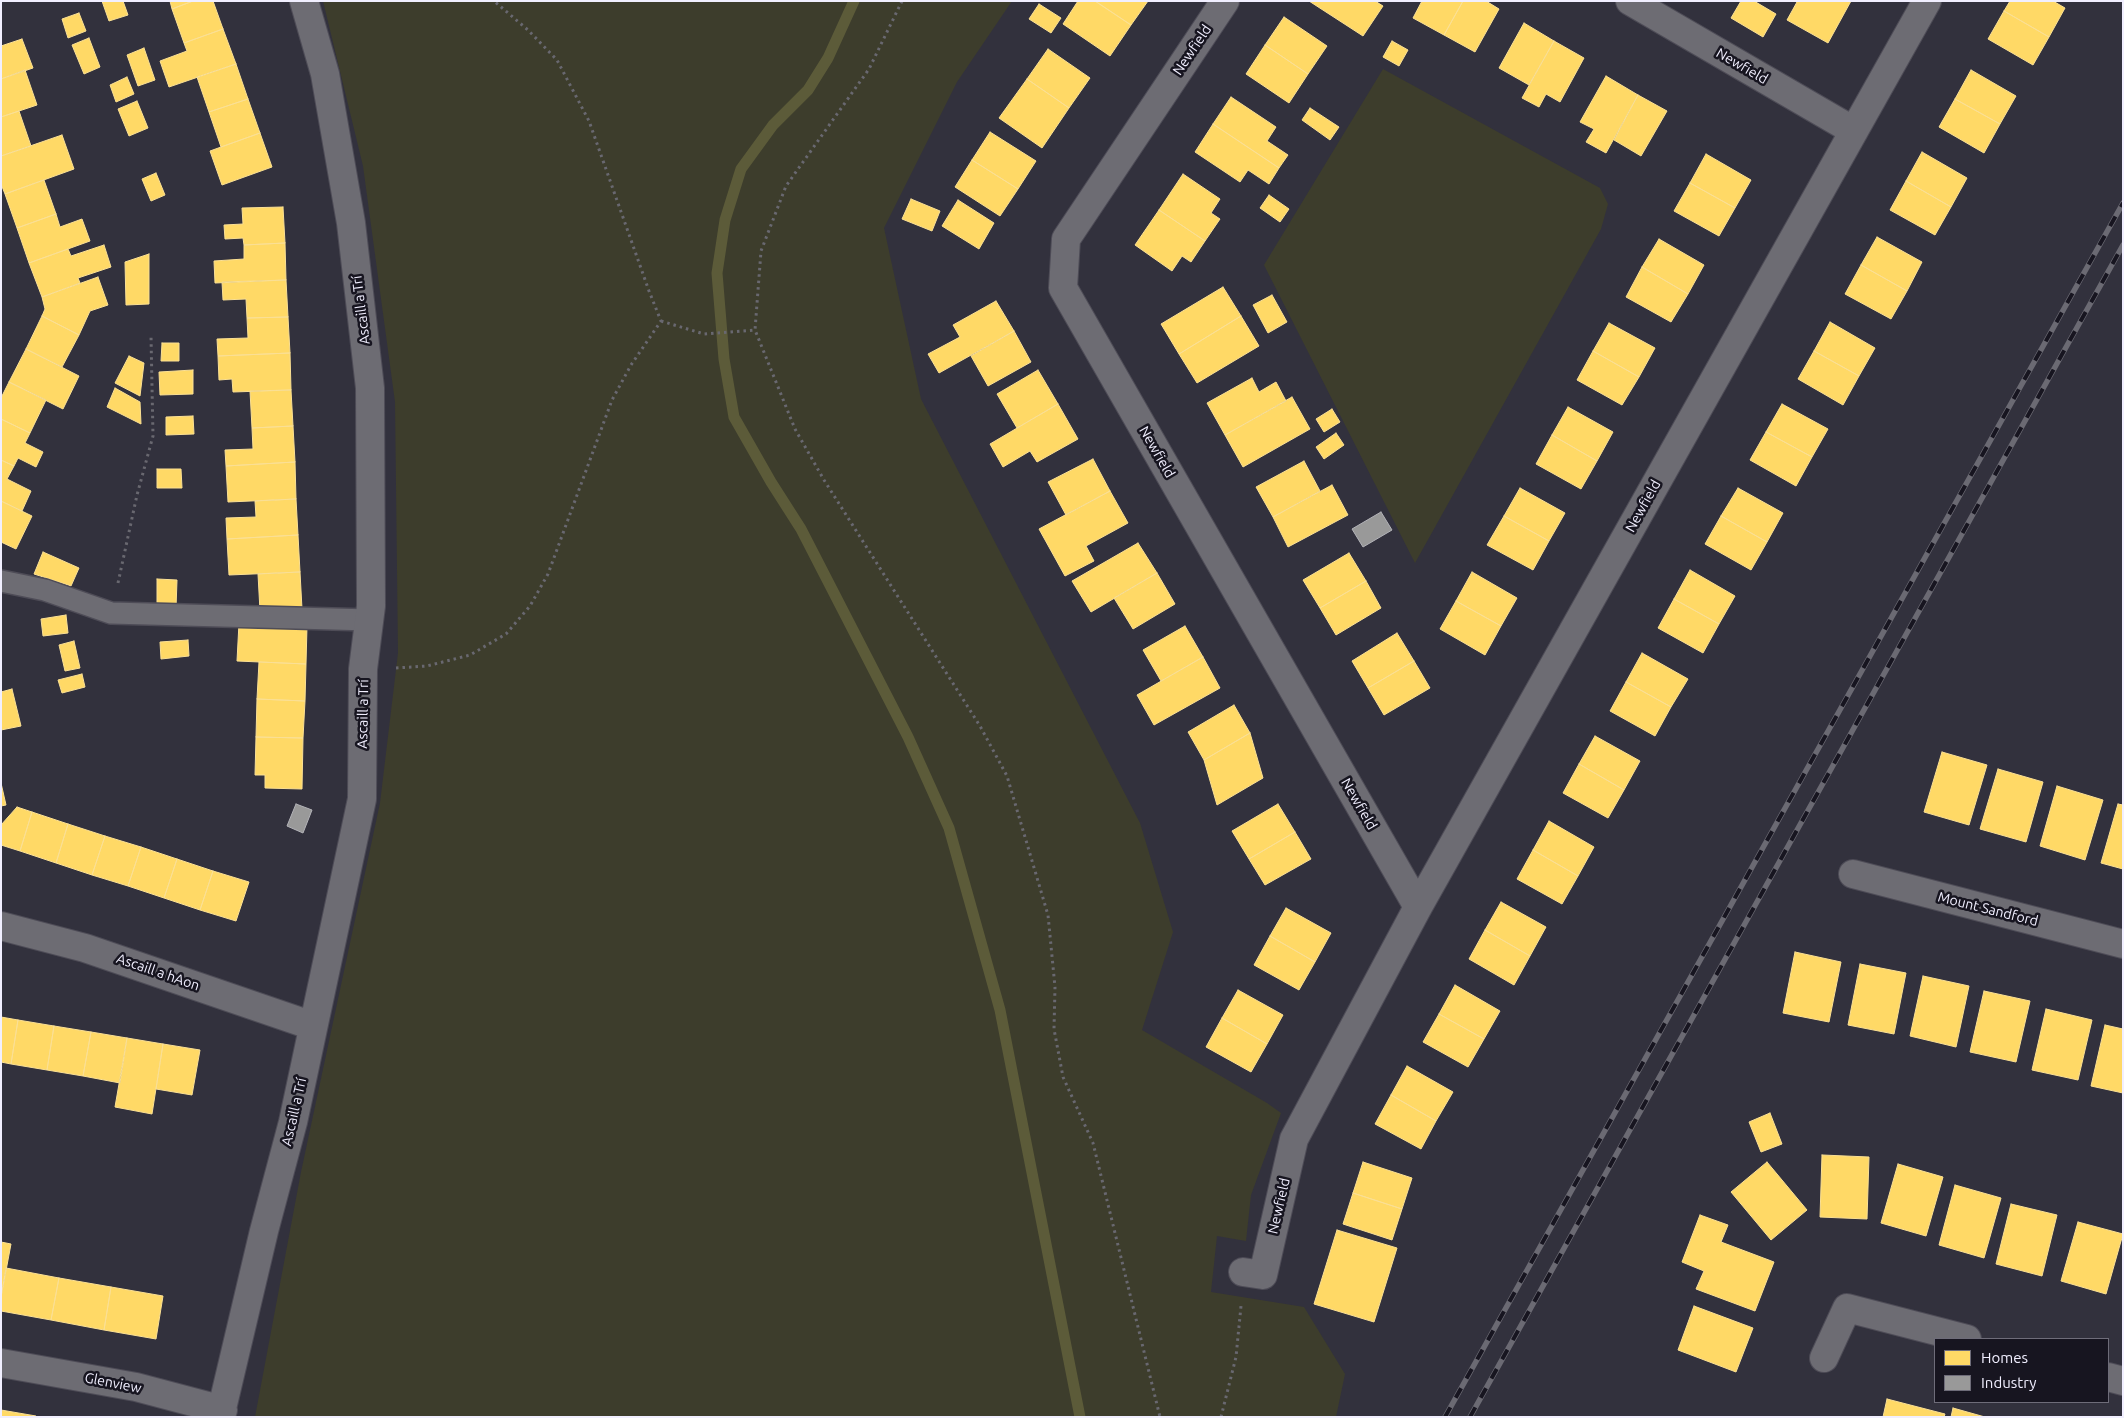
<!DOCTYPE html>
<meta charset="utf-8">
<style>
body{margin:0}
#map{position:relative;width:2124px;height:1418px;overflow:hidden;background:#32313d;font-family:Ubuntu,sans-serif}
canvas{display:block}
.frame{position:absolute;inset:0;border:2px solid #f1efff;pointer-events:none}
.legend{position:absolute;left:1934px;top:1338px;width:175px;height:65px;box-sizing:border-box;background:#171520;border:1px solid #6e6c79;margin:0;padding:6px 9px;list-style:none;font-size:15px;color:#f1efff}
.legend li{display:flex;align-items:center;gap:10px;height:25px}
.legend b{width:25px;border:1px solid #6e6c79}
</style>
<div id="map">
<canvas width="2124" height="1418"></canvas>
<div class="frame"></div>
<ul class="legend">
<li><b style="height:14px;background:#ffd966"></b>Homes</li>
<li><b style="height:14px;background:#999"></b>Industry</li>
</ul>
</div>
<script>
const ctx = document.querySelector('canvas').getContext('2d');
ctx.lineJoin = 'round';
function fill(path, color) { ctx.fillStyle = color; ctx.fill(path, 'evenodd'); }
const poly = rows => new Path2D(rows.map(r => 'M' + r).join(''));
function strokePath(path, color, width, dash) { ctx.strokeStyle = color; ctx.lineWidth = width; ctx.lineCap = dash ? 'butt' : 'round'; ctx.setLineDash(dash || []); ctx.stroke(path); }
function drawText(font, color, halo, rows, align = 'center') {
  ctx.font = font + ' Ubuntu,sans-serif'; ctx.lineWidth = 5; ctx.setLineDash([]); ctx.textBaseline = 'middle'; ctx.strokeStyle = halo; ctx.fillStyle = color; for (const [text, x, y, turn = 0] of rows) {
    ctx.save(); ctx.translate(x, y); ctx.rotate((+turn || 0) * Math.PI / 180); ctx.textAlign = isNaN(turn) ? turn : align; if (halo) ctx.strokeText(text, 0, 0); ctx.fillText(text, 0, 0); ctx.restore();
  }
}
fill(poly([
 [323,1,1012,1,957,82,884,228,921,399,1140,823,1173,932,1142,1030,1267,1103,1281,1113,1251,1195,1246,1241,1217,1236,1211,1292,1304,1307,1345,1374,1336,1417,255,1417,301,1172,380,803,398,653,395,402,363,166],
 [1383,69,1600,188,1608,204,1601,229,1415,563,1264,265]
]), '#3d3d2c');
const homes = poly([
 [102,1,123,1,128,15,109,21,102,1],
 [170,1,193,1,172,9,170,1],
 [193,1,213,1,223,29,184,43,172,9,193,1],
 [1078,1,1095,1,1131,25,1110,56,1063,24,1078,1],
 [1095,1,1148,1,1131,25,1095,1],
 [1309,1,1375,1,1383,6,1363,36,1309,1],
 [1422,1,1463,1,1444,35,1413,18,1422,1],
 [1463,1,1486,1,1499,9,1475,52,1444,35,1463,1],
 [1741,1,1754,1,1776,14,1763,37,1731,18,1741,1],
 [1795,1,1851,1,1828,43,1787,20,1797,2,1795,1],
 [2010,1,2053,1,2065,8,2049,37,2004,11,2010,1],
 [1039,4,1061,18,1051,33,1029,19,1039,4],
 [2004,11,2049,37,2033,65,1988,39,2004,11],
 [79,13,86,31,68,38,62,19,79,13],
 [1284,17,1327,46,1308,74,1265,45,1284,17],
 [1524,23,1554,41,1529,85,1499,68,1524,23],
 [223,29,236,64,169,87,160,61,187,51,184,43,223,29],
 [89,38,100,67,84,74,72,45,89,38],
 [22,39,33,68,1,79,1,46,22,39],
 [1392,41,1408,50,1399,66,1383,57,1392,41],
 [1554,41,1584,58,1560,102,1546,94,1539,107,1522,98,1554,41],
 [1265,45,1308,74,1289,103,1246,74,1265,45],
 [144,48,155,80,138,86,127,55,144,48],
 [1048,49,1090,78,1069,108,1027,79,1048,49],
 [236,64,248,99,209,112,197,77,236,64],
 [25,70,37,105,1,117,1,79,25,70],
 [1971,70,2016,96,2000,124,1955,99,1971,70],
 [1606,76,1638,95,1606,153,1586,142,1594,129,1580,122,1606,76],
 [127,77,134,94,116,102,110,85,127,77],
 [1027,79,1069,108,1042,148,999,118,1027,79],
 [1638,95,1667,111,1641,156,1614,140,1638,95],
 [1231,97,1276,127,1267,141,1288,155,1279,168,1213,124,1231,97],
 [248,99,260,133,221,147,209,112,248,99],
 [1955,99,2000,124,1984,153,1939,127,1955,99],
 [137,101,148,128,129,136,118,109,137,101],
 [1310,108,1339,127,1330,140,1302,120,1310,108],
 [19,111,31,146,1,156,1,117,19,111],
 [1213,124,1279,168,1269,184,1248,170,1240,182,1195,152,1213,124],
 [990,132,1036,161,1018,189,972,160,990,132],
 [260,133,272,167,222,185,210,151,260,133],
 [62,135,74,169,5,194,1,184,1,156,62,135],
 [1922,152,1967,178,1951,207,1906,181,1922,152],
 [1706,154,1751,180,1735,208,1690,183,1706,154],
 [972,160,1018,189,1000,216,955,187,972,160],
 [156,173,165,195,151,201,142,179,156,173],
 [1183,174,1220,199,1211,213,1220,219,1205,241,1159,210,1183,174],
 [44,180,56,214,17,228,5,194,44,180],
 [1906,181,1951,207,1935,235,1890,210,1906,181],
 [1690,183,1735,208,1719,236,1674,211,1690,183],
 [1269,195,1289,209,1280,222,1260,208,1269,195],
 [911,199,940,211,932,231,902,219,911,199],
 [958,200,994,223,979,249,942,226,958,200],
 [283,207,285,243,244,245,243,238,225,239,224,225,243,224,242,208,283,207],
 [1159,210,1205,241,1191,262,1182,256,1172,271,1135,245,1159,210],
 [56,214,60,227,82,219,90,241,29,263,17,228,56,214],
 [1877,237,1922,262,1907,291,1861,265,1877,237],
 [1659,239,1704,265,1688,294,1642,267,1659,239],
 [285,243,286,280,215,283,214,261,244,259,244,245,285,243],
 [104,245,111,267,78,278,80,283,42,297,29,263,68,249,71,256,104,245],
 [149,254,149,304,126,305,125,262,149,254],
 [1861,265,1907,291,1891,319,1845,294,1861,265],
 [1642,267,1688,294,1671,322,1626,297,1642,267],
 [98,277,108,305,90,311,79,335,42,316,45,309,42,297,98,277],
 [286,280,288,317,247,318,246,299,223,300,222,282,286,280],
 [1223,287,1241,316,1179,354,1161,324,1223,287],
 [1272,295,1287,322,1268,333,1253,305,1272,295],
 [996,301,1014,331,939,373,928,354,960,337,953,325,996,301],
 [42,316,79,335,62,367,26,349,42,316],
 [1241,316,1259,346,1197,383,1179,354,1241,316],
 [288,317,290,353,218,356,217,339,248,338,247,318,288,317],
 [1830,322,1875,348,1859,376,1814,351,1830,322],
 [1609,323,1655,348,1639,377,1593,351,1609,323],
 [1014,331,1031,362,988,386,971,356,1014,331],
 [162,343,179,343,179,361,161,361,162,343],
 [26,349,79,376,63,409,9,382,26,349],
 [1593,351,1639,377,1622,405,1577,380,1593,351],
 [1814,351,1859,376,1843,405,1798,379,1814,351],
 [290,353,291,390,233,392,232,379,219,380,218,356,290,353],
 [129,356,144,363,140,396,115,383,129,356],
 [193,370,193,394,160,395,159,372,193,370],
 [1038,370,1058,404,1017,428,997,394,1038,370],
 [1252,378,1259,392,1276,382,1286,401,1225,435,1207,403,1252,378],
 [9,382,46,400,30,433,1,419,1,398,9,382],
 [115,388,140,402,141,424,107,407,115,388],
 [291,390,293,426,252,428,250,391,291,390],
 [1292,397,1310,429,1243,467,1225,435,1292,397],
 [1058,404,1078,439,1037,462,1030,451,1003,467,990,444,1058,404],
 [1782,404,1828,429,1812,457,1766,432,1782,404],
 [1568,407,1613,432,1597,461,1552,435,1568,407],
 [1332,409,1340,422,1324,432,1316,419,1332,409],
 [193,416,194,434,166,435,166,417,193,416],
 [1,419,30,433,25,443,43,452,36,467,18,458,14,466,1,460,1,419],
 [293,426,295,462,226,466,225,450,253,449,252,428,293,426],
 [1766,432,1812,457,1796,486,1750,460,1766,432],
 [1336,433,1344,445,1324,459,1316,447,1336,433],
 [1552,435,1597,461,1581,489,1536,464,1552,435],
 [1093,459,1110,491,1066,515,1048,482,1093,459],
 [1,460,14,466,7,479,31,491,22,511,1,501,1,460],
 [1304,461,1320,491,1273,517,1256,487,1304,461],
 [295,462,296,499,228,502,226,466,295,462],
 [157,469,181,469,182,488,157,488,157,469],
 [1332,485,1348,515,1288,547,1273,517,1332,485],
 [1520,488,1565,513,1549,541,1504,516,1520,488],
 [1738,488,1783,513,1767,542,1721,516,1738,488],
 [1110,491,1128,523,1086,546,1094,561,1065,576,1039,529,1110,491],
 [296,499,298,535,227,539,226,518,256,517,255,501,296,499],
 [1,501,32,516,16,549,1,542,1,501],
 [1504,516,1549,541,1533,570,1487,545,1504,516],
 [1721,516,1767,542,1751,570,1705,544,1721,516],
 [298,535,300,572,229,575,227,539,298,535],
 [1138,543,1157,573,1091,612,1072,581,1138,543],
 [43,552,79,568,71,586,34,574,43,552],
 [1349,553,1366,581,1320,608,1303,580,1349,553],
 [1690,570,1735,596,1719,624,1674,599,1690,570],
 [300,572,302,609,260,611,258,574,300,572],
 [1472,572,1517,598,1501,626,1456,601,1472,572],
 [1157,573,1175,604,1133,629,1114,598,1157,573],
 [157,579,177,580,176,608,157,608,157,579],
 [1366,581,1381,608,1336,635,1320,608,1366,581],
 [1674,599,1719,624,1703,653,1658,628,1674,599],
 [1456,601,1501,626,1485,655,1440,629,1456,601],
 [66,615,68,633,43,636,41,619,66,615],
 [239,623,307,626,306,664,237,661,239,623],
 [1185,626,1203,657,1161,681,1143,650,1185,626],
 [1397,633,1414,661,1368,688,1352,661,1397,633],
 [188,640,189,656,161,659,160,642,188,640],
 [74,641,80,668,65,671,59,645,74,641],
 [1642,653,1688,679,1671,707,1626,682,1642,653],
 [1203,657,1220,688,1154,725,1137,695,1203,657],
 [1414,661,1430,688,1384,715,1368,688,1414,661],
 [259,662,306,664,305,701,257,699,259,662],
 [82,674,85,687,62,693,58,680,82,674],
 [1626,682,1671,707,1655,736,1610,711,1626,682],
 [12,689,21,726,1,730,1,692,12,689],
 [257,699,305,701,303,738,256,737,257,699],
 [1234,705,1250,733,1204,760,1188,732,1234,705],
 [1250,733,1263,778,1217,805,1204,760,1250,733],
 [1595,736,1640,761,1624,790,1579,764,1595,736],
 [256,737,303,738,302,789,265,788,265,775,255,775,256,737],
 [1942,752,1987,765,1969,825,1924,812,1942,752],
 [1579,764,1624,790,1608,818,1563,793,1579,764],
 [1998,769,2043,782,2026,842,1980,829,1998,769],
 [1,783,6,805,1,806,1,783],
 [2057,786,2103,800,2085,860,2040,846,2057,786],
 [1278,804,1295,832,1249,859,1232,831,1278,804],
 [2118,804,2123,805,2123,869,2101,863,2118,804],
 [17,807,32,812,20,851,1,845,1,825,17,807],
 [32,812,68,824,56,863,20,851,32,812],
 [1549,821,1594,847,1578,876,1533,850,1549,821],
 [68,824,105,836,92,875,56,863,68,824],
 [1295,832,1311,859,1265,885,1249,859,1295,832],
 [105,836,141,847,128,886,92,875,105,836],
 [141,847,177,859,164,898,128,886,141,847],
 [1533,850,1578,876,1562,904,1517,879,1533,850],
 [177,859,213,871,200,910,164,898,177,859],
 [213,871,249,882,236,921,200,910,213,871],
 [1501,902,1546,927,1530,956,1485,930,1501,902],
 [1286,908,1331,933,1315,962,1270,936,1286,908],
 [1485,930,1530,956,1514,985,1469,959,1485,930],
 [1270,936,1315,962,1299,990,1254,965,1270,936],
 [1795,952,1841,962,1829,1022,1783,1013,1795,952],
 [1860,964,1906,973,1894,1034,1848,1025,1860,964],
 [1923,976,1969,986,1956,1047,1910,1036,1923,976],
 [1455,985,1500,1011,1484,1039,1439,1014,1455,985],
 [1238,990,1283,1015,1267,1044,1222,1018,1238,990],
 [1984,991,2030,1001,2016,1062,1970,1052,1984,991],
 [2046,1009,2092,1020,2078,1080,2032,1070,2046,1009],
 [1439,1014,1484,1039,1468,1067,1423,1042,1439,1014],
 [1,1017,18,1020,11,1064,1,1062,1,1017],
 [1222,1018,1267,1044,1251,1072,1206,1047,1222,1018],
 [18,1020,54,1026,47,1070,11,1064,18,1020],
 [2105,1025,2123,1029,2123,1093,2091,1086,2105,1025],
 [54,1026,91,1032,83,1076,47,1070,54,1026],
 [91,1032,127,1038,120,1083,83,1076,91,1032],
 [127,1038,163,1044,152,1114,115,1107,127,1038],
 [163,1044,200,1050,192,1095,156,1089,163,1044],
 [1407,1066,1453,1092,1436,1121,1391,1095,1407,1066],
 [1391,1095,1436,1121,1421,1149,1375,1124,1391,1095],
 [1770,1113,1782,1144,1761,1152,1749,1122,1770,1113],
 [1822,1155,1869,1157,1867,1219,1820,1217,1822,1155],
 [1363,1162,1412,1178,1402,1209,1353,1193,1363,1162],
 [1767,1162,1807,1210,1771,1240,1731,1192,1767,1162],
 [1898,1164,1943,1177,1926,1236,1881,1223,1898,1164],
 [1955,1185,2001,1198,1984,1258,1939,1245,1955,1185],
 [1353,1193,1402,1209,1392,1240,1343,1224,1353,1193],
 [2011,1204,2057,1215,2042,1276,1996,1264,2011,1204],
 [1700,1215,1728,1225,1721,1242,1774,1262,1755,1311,1696,1289,1704,1271,1682,1262,1700,1215],
 [2078,1222,2123,1234,2106,1294,2061,1281,2078,1222],
 [1337,1230,1397,1248,1374,1322,1314,1304,1337,1230],
 [1,1242,11,1244,1,1297,1,1242],
 [6,1268,59,1278,51,1320,1,1311,1,1297,6,1268],
 [59,1278,111,1287,104,1330,51,1320,59,1278],
 [111,1287,163,1296,156,1339,104,1330,111,1287],
 [1694,1306,1753,1328,1736,1372,1678,1350,1694,1306],
 [1887,1399,1945,1414,1944,1417,1883,1417,1887,1399],
 [1953,1408,1985,1417,1951,1417,1953,1408],
 [1,1410,36,1416,36,1417,1,1417,1,1410]
]);
fill(homes, '#ffd966');
strokePath(homes, '#fbe094', 1);
const industry = poly([
 [1381,512,1392,530,1363,547,1352,529,1381,512],
 [296,804,312,810,303,833,287,826,296,804]
]);
fill(industry, '#999');
strokePath(industry, '#b3b3b8', 1);
strokePath(poly([
 [854,1,828,58,808,90,773,125,741,169,725,220,717,273,724,359,734,417,771,482,801,529,908,737,949,828,1000,1010,1080,1417]
]), '#5c5b39', 11);
const lane = poly([
 [1,581,45,590,111,613,370,620]
]);
const street = poly([
 [1225,1,1066,239,1063,288,1418,907],
 [1630,1,1854,131],
 [1853,874,2123,944],
 [1,926,85,948,313,1026],
 [1243,1272,1263,1275,1294,1139,1418,907,1927,1],
 [1824,1358,1847,1308,1967,1339],
 [1,1363,136,1387,223,1410],
 [2108,1377,2123,1381],
 [220,1417,264,1231,293,1122,362,799,363,669,371,606,370,388,351,223,325,74,304,1]
]);
strokePath(lane, '#4e4c57', 24);
strokePath(street, '#4e4c57', 30);
strokePath(poly([
 [902,1,869,69,786,186,761,251,755,330,795,429,824,480,980,726,1007,776,1048,915,1055,987,1054,1029,1063,1077,1093,1143,1160,1417],
 [661,321,704,334,755,330],
 [118,583,137,495,153,436,151,336],
 [396,668,427,666,470,655,506,634,530,606,548,574,612,400,631,365,661,321,649,291,589,121,557,60,528,30,494,1],
 [1221,1417,1236,1357,1241,1306]
]), '#696870', 3, [2.5, 4]);
strokePath(lane, '#6d6c73', 21);
strokePath(street, '#6d6c73', 28);
const rail = poly([
 [1445,1417,2123,203],
 [1470,1417,2123,245]
]);
strokePath(rail, '#6b6a73', 5.5);
strokePath(rail, '#171520', 4, [11]);
drawText('14px', '#f1efff', '#171520', [
 ["Newfield",1192,50,-56],
 ["Newfield",1742,66,30],
 ["Ascaill a Trí",361,310,-97],
 ["Newfield",1157,452,60],
 ["Newfield",1643,506,-61],
 ["Ascaill a Trí",363,714,-89],
 ["Newfield",1359,804,60],
 ["Mount Sandford",1988,909,14],
 ["Ascaill a hAon",158,972,19],
 ["Ascaill a Trí",294,1112,-77],
 ["Newfield",1279,1206,-77],
 ["Glenview",113,1383,11]
]);
</script>
